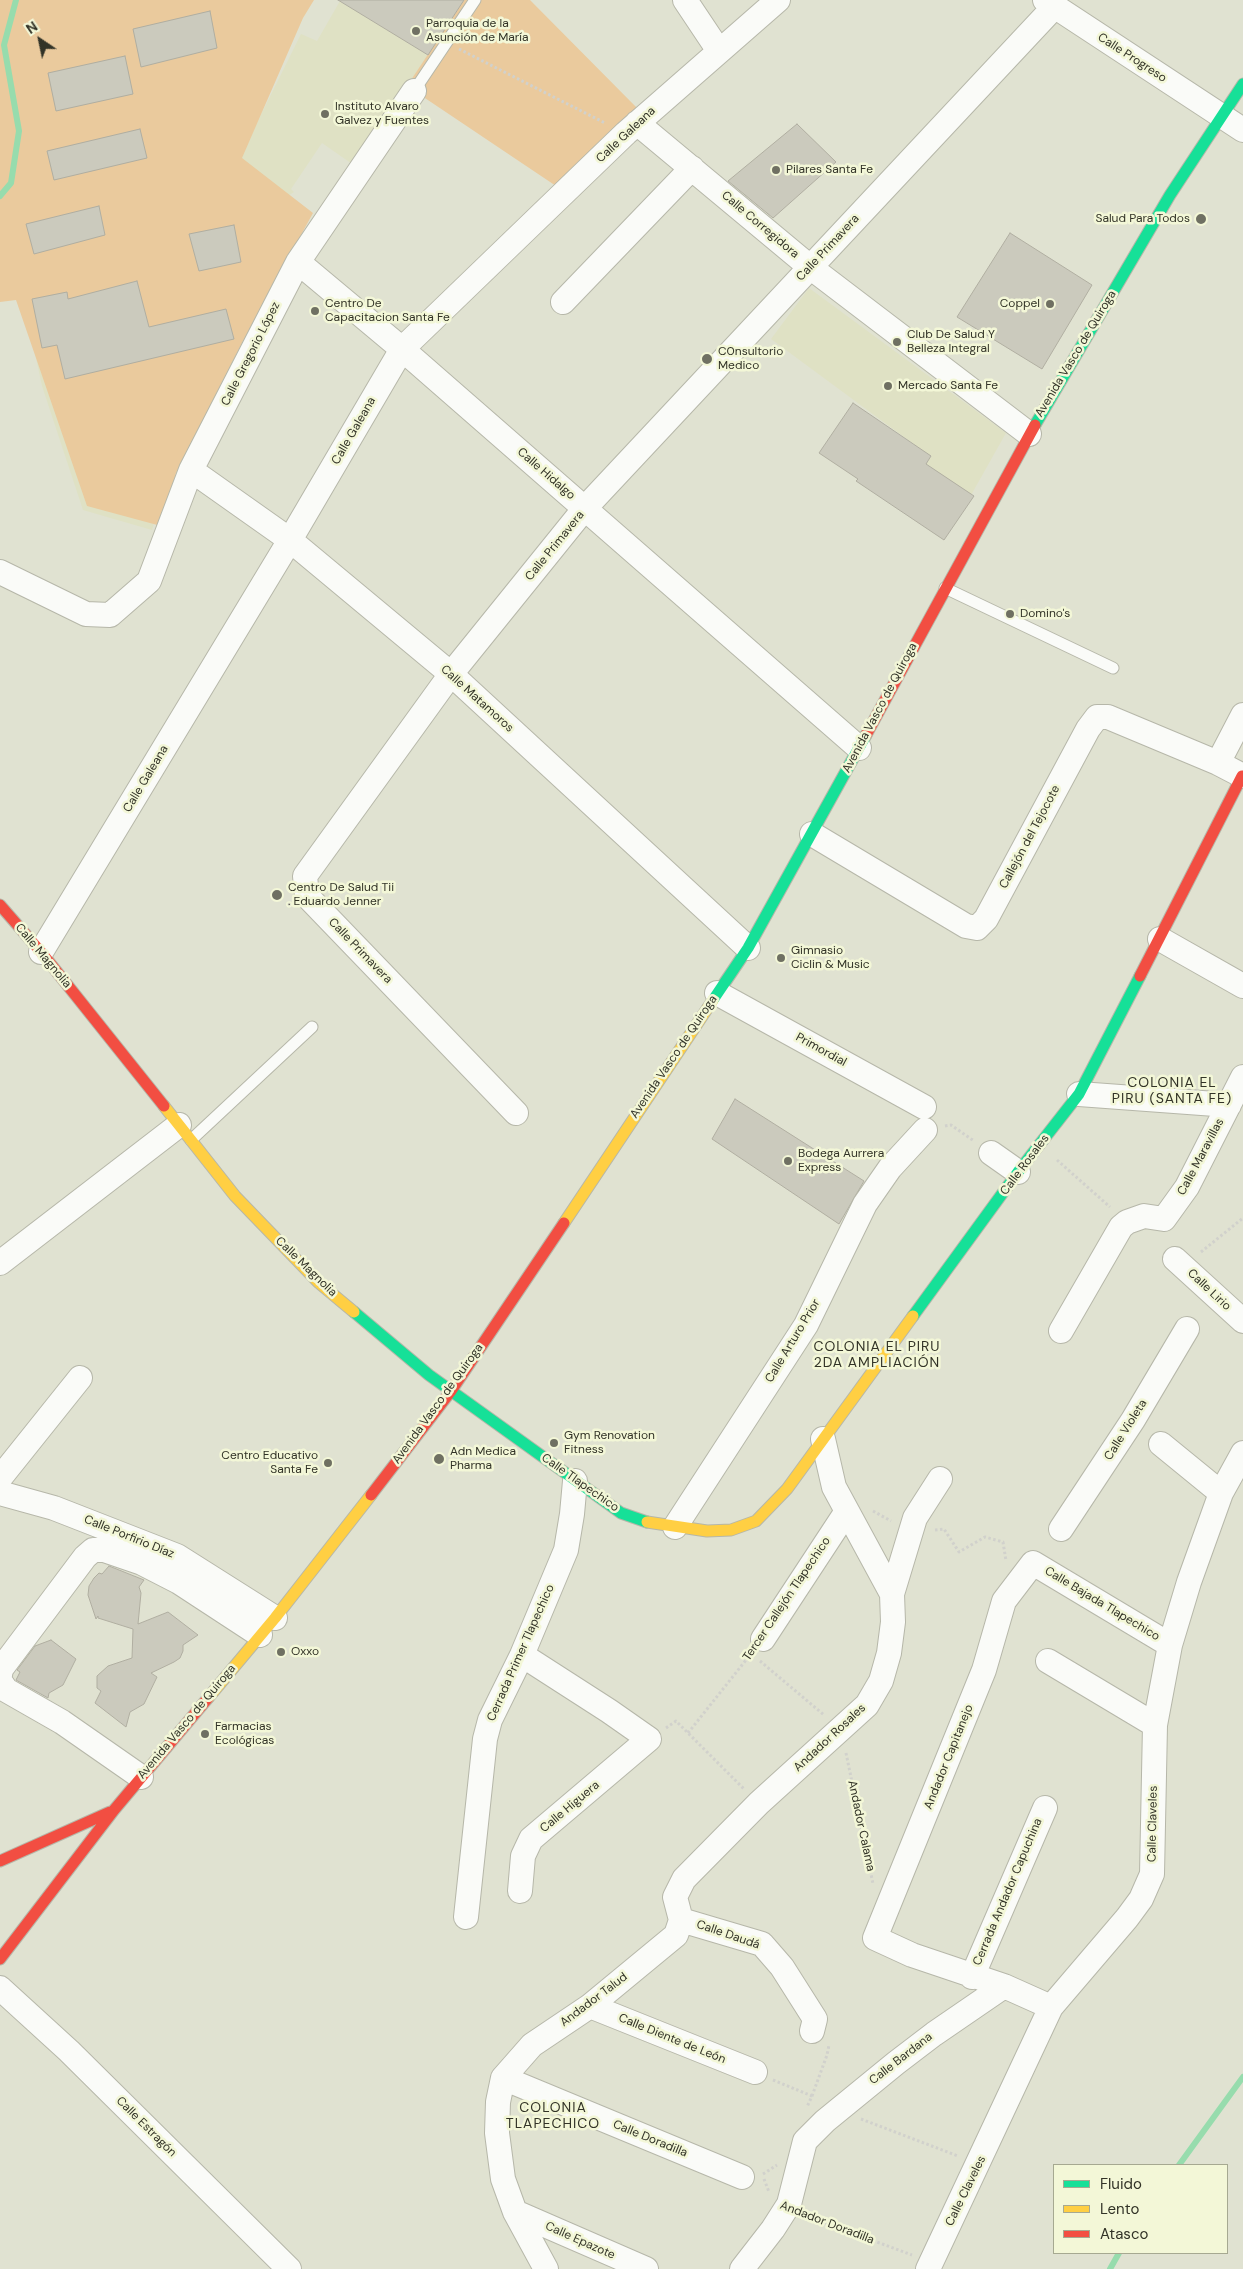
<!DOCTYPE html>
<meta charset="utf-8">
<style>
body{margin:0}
#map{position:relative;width:1243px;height:2269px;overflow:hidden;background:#e0e2d1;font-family:"DM Sans",sans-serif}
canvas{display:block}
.legend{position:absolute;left:1053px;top:2164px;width:175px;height:90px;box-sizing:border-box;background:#f3f7d7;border:1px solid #a6a991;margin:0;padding:6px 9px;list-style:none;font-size:15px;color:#323327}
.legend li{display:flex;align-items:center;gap:10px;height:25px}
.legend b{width:25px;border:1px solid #a6a991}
.north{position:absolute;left:15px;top:15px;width:50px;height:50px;-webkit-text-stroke:4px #f3f7d7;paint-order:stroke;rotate:326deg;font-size:14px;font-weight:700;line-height:20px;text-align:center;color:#323327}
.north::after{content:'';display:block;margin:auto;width:18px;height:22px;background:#323327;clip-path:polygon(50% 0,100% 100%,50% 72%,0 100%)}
</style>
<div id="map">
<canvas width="1243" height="2269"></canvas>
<ul class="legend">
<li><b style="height:6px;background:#16e098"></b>Fluido</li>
<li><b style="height:6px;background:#ffcf43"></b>Lento</li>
<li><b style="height:6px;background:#f24e42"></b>Atasco</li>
</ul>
<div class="north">N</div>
</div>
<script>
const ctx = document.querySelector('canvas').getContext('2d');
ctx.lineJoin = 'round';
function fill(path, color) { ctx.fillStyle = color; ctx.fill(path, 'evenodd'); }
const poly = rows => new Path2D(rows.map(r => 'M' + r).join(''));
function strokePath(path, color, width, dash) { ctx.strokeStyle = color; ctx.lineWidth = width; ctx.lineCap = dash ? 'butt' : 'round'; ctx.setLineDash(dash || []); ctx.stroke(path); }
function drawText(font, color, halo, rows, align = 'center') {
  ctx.font = font + ' "DM Sans",sans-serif'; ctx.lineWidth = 5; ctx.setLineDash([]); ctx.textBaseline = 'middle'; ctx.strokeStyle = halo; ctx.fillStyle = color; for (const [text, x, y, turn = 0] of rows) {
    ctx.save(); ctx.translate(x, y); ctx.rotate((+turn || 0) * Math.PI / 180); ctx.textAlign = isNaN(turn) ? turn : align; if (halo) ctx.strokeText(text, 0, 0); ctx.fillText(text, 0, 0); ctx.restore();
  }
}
fill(poly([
 [340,1,428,55,355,166,322,143,291,189,294,192,242,225,152,530,83,510,42,386,16,265,0,222,243,151,301,34,317,41],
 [809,288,1006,433,970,497,925,464,931,457,771,339]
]), '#dfe1c4');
fill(poly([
 [0,0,314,0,303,18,242,158,313,213,242,343,176,473,161,526,87,506,16,300,0,302],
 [464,0,530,0,639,110,559,188,407,86]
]), '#eaca9d');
strokePath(poly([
 [0,196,11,183,19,131,4,45,16,0],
 [1179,2165,1243,2077],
 [1110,2269,1119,2253]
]), '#97dcad', 6);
const building = poly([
 [338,0,464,0,428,55,338,0],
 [210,11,217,48,141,67,133,29,210,11],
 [125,56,133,94,56,111,48,73,125,56],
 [797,124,836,162,773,218,728,181,797,124],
 [140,129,147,158,54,180,47,151,140,129],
 [99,206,105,235,34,254,26,224,99,206],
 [234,225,241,262,199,271,189,234,234,225],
 [1010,233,1092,285,1042,369,957,317,1010,233],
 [137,281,149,327,226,309,234,339,65,379,57,345,42,348,32,299,67,292,68,299,137,281],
 [853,403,931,456,926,464,974,496,944,540,856,481,858,479,819,453,853,403],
 [735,1099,864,1181,839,1224,712,1139,735,1099],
 [109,1566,144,1580,139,1587,141,1593,138,1624,168,1612,198,1635,183,1645,183,1651,180,1658,174,1662,151,1673,157,1677,144,1704,130,1712,126,1727,95,1703,101,1691,97,1688,97,1676,108,1666,132,1658,133,1629,98,1618,98,1616,96,1619,88,1595,89,1586,94,1578,99,1573,102,1574,109,1566],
 [51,1640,76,1659,63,1685,49,1693,48,1698,16,1680,20,1672,17,1670,35,1646,51,1640]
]);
fill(building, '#cbcabd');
strokePath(building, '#b0aea1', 1);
const lane = poly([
 [414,91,475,0],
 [945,588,1113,668],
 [191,1140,312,1027]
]);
const street = poly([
 [685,0,719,51],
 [1045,0,1243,130],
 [637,123,810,267,1029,434],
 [298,262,402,349,859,748],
 [563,302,692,168],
 [191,470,290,540,451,674,748,948],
 [0,572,86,614,110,615,149,581,191,470,298,262,414,91],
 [1218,763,1243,715],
 [812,834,966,926,977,928,986,919,1088,729,1097,717,1108,717,1218,763,1243,776],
 [1160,939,1243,986],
 [41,952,290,540,402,349,626,133,778,0],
 [717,993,924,1107],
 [1079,1094,1229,1105],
 [516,1113,307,896,305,876,451,674,585,508,1054,7],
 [991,1153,1018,1172],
 [1175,1259,1243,1321],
 [0,1263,179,1125],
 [1061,1331,1121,1227,1127,1222,1144,1216,1164,1219,1187,1187,1243,1077],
 [1161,1444,1221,1493],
 [0,1478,80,1378],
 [0,1493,54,1508,177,1556,275,1618],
 [675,1527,806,1325,865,1204,890,1168,925,1130],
 [1061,1529,1133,1420,1187,1329],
 [892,1594,915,1518,940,1479],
 [763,1639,847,1511],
 [1048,1661,1155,1725],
 [0,1675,1,1669,85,1557,93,1550,104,1550,142,1563,179,1582,260,1635],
 [0,1681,6,1690,62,1722,141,1777],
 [520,1891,523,1856,531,1839,649,1739,609,1711,522,1655],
 [466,1917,485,1739,490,1720,522,1655,566,1550,572,1514,575,1481],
 [681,1920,675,1897,684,1879,759,1803,867,1705,881,1681,889,1653,893,1622,892,1594,834,1487,823,1439],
 [681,1920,762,1944,782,1967,815,2019,812,2031],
 [972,1977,1045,1808],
 [0,1988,69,2051,289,2269],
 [590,2006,755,2072],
 [1051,2007,1004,1986,912,1955,875,1938,984,1670,1004,1601,1033,1563,1170,1645],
 [503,2078,742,2177],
 [503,2078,532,2045,590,2006,676,1935,681,1920],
 [503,2078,498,2102,497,2133,503,2179,515,2212,546,2269],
 [515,2212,646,2269],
 [742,2269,773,2229,789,2204,805,2141,825,2121,896,2063,934,2034,1004,1986],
 [928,2269,1051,2007,1127,1918,1141,1899,1152,1874,1155,1725,1170,1645,1189,1582,1221,1493,1243,1453]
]);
const fast = poly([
 [1035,425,1170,195,1243,84],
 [713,1000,748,948,866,735],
 [354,1312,429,1375,621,1513,647,1522],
 [913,1316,1018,1172,1079,1094,1140,976]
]);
const slow = poly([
 [164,1106,235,1196,318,1282,354,1312],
 [564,1223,713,1000],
 [647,1522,707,1531,731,1530,756,1521,787,1489,913,1316],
 [208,1698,275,1618,371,1495]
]);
const jam = poly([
 [866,735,1035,425],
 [0,905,41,952,164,1106],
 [1140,976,1242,776],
 [371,1495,451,1391,564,1223],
 [0,1861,110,1812],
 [0,1959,114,1810,208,1698]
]);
strokePath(lane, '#b6b7a9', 13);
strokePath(street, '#b6b7a9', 26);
strokePath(fast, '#b6b7a9', 13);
strokePath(slow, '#b6b7a9', 13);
strokePath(jam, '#b6b7a9', 13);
strokePath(poly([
 [459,49,605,123],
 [945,1126,951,1125,974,1141],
 [1057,1160,1110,1207],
 [1201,1252,1243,1218],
 [873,1511,891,1521],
 [935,1530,944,1529,959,1552,985,1537,1003,1542,1006,1561],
 [760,1661,824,1715],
 [666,1728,676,1721,744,1789],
 [688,1733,750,1655],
 [846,1753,873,1884],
 [773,2080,812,2096,807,2107],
 [812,2096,827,2055,829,2045],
 [861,2119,958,2156],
 [763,2174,777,2165],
 [764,2179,769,2192],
 [807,2216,912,2255]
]), '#d1d1cc', 3, [2.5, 2.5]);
strokePath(lane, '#fafbf8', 11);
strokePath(street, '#fafbf8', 24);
strokePath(fast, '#16e098', 11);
strokePath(slow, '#ffcf43', 11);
strokePath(jam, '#f24e42', 11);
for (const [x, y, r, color] of [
 [416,31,5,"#6f7062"],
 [325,114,5,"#6f7062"],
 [776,170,5,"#6f7062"],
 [1201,219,6,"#6f7062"],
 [1050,304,5,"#6f7062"],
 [315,311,5,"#6f7062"],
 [897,342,5,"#6f7062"],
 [707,359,6,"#6f7062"],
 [888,386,5,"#6f7062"],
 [1010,614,5,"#6f7062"],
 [277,895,6,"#6f7062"],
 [781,958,5,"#6f7062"],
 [788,1161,5,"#6f7062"],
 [554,1443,5,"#6f7062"],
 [439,1459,6,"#6f7062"],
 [328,1463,5,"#6f7062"],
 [281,1652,5,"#6f7062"],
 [205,1734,5,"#6f7062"]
]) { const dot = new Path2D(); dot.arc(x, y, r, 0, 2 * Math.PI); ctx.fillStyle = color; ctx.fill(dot); strokePath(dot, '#f3f7d7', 2); }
drawText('12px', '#323327', '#f3f7d7', [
 ["Parroquia de la",426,24],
 ["Asunción de María",426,38],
 ["Instituto Alvaro",335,107],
 ["Galvez y Fuentes",335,121],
 ["Pilares Santa Fe",786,170],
 ["Salud Para Todos",1190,219,"right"],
 ["Centro De",325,304],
 ["Capacitacion Santa Fe",325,318],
 ["Coppel",1040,304,"right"],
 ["Club De Salud Y",907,335],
 ["Belleza Integral",907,349],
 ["C0nsultorio",718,352],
 ["Medico",718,366],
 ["Mercado Santa Fe",898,386],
 ["Domino's",1020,614],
 ["Centro De Salud Tii",288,888],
 [". Eduardo Jenner",288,902],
 ["Gimnasio",791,951],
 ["Ciclin & Music",791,965],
 ["Bodega Aurrera",798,1154],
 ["Express",798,1168],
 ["Gym Renovation",564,1436],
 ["Fitness",564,1450],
 ["Adn Medica",450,1452],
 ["Pharma",450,1466],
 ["Centro Educativo",318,1456,"right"],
 ["Santa Fe",318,1470,"right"],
 ["Oxxo",291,1652],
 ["Farmacias",215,1727],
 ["Ecológicas",215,1741]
], 'left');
drawText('12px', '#323327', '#f3f7d7', [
 ["Calle Progreso",1132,58,33],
 ["Calle Galeana",626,135,-43],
 ["Calle Corregidora",760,225,40],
 ["Calle Primavera",828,248,-47],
 ["Calle Gregorio López",251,354,-63],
 ["Avenida Vasco de Quiroga",1076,354,-59],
 ["Calle Galeana",354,431,-60],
 ["Calle Hidalgo",546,474,41],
 ["Calle Primavera",555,546,-51],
 ["Calle Matamoros",477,699,42],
 ["Avenida Vasco de Quiroga",880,708,-62],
 ["Calle Galeana",146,779,-59],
 ["Callejón del Tejocote",1030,837,-62],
 ["Calle Primavera",360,951,46],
 ["Calle Magnolia",43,956,50],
 ["Primordial",821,1050,29],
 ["Avenida Vasco de Quiroga",674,1057,-56],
 ["Calle Maravillas",1201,1157,-62],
 ["Calle Rosales",1025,1165,-53],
 ["Calle Magnolia",306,1267,44],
 ["Calle Lirio",1209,1290,43],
 ["Calle Arturo Prior",793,1341,-59],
 ["Avenida Vasco de Quiroga",438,1404,-54],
 ["Calle Violeta",1126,1430,-58],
 ["Calle Tlapechico",580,1483,35],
 ["Calle Porfirio Díaz",129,1537,22],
 ["Tercer Callejón Tlapechico",787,1599,-56],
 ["Calle Bajada Tlapechico",1102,1604,31],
 ["Cerrada Primer Tlapechico",521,1653,-66],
 ["Avenida Vasco de Quiroga",187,1722,-50],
 ["Andador Rosales",830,1738,-43],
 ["Andador Capitanejo",949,1757,-68],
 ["Calle Higuera",570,1807,-40],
 ["Calle Claveles",1153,1824,-89],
 ["Andador Calama",861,1826,78],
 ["Cerrada Andador Capuchina",1008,1892,-67],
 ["Calle Daudá",728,1935,19],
 ["Andador Talud",594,2000,-37],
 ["Calle Diente de León",672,2039,22],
 ["Calle Bardana",901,2059,-38],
 ["Calle Estragón",146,2127,45],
 ["Calle Doradilla",650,2139,22],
 ["Calle Claveles",966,2191,-64],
 ["Andador Doradilla",827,2223,21],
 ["Calle Epazote",580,2241,24]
]);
ctx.letterSpacing = '1px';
drawText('14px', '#323327', '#f3f7d7', [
 ["COLONIA EL",1172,1083],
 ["PIRU (SANTA FE)",1172,1099],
 ["COLONIA EL PIRU",877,1347],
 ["2DA AMPLIACIÓN",877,1363],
 ["COLONIA",553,2108],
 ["TLAPECHICO",553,2124]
]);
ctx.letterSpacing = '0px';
</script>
